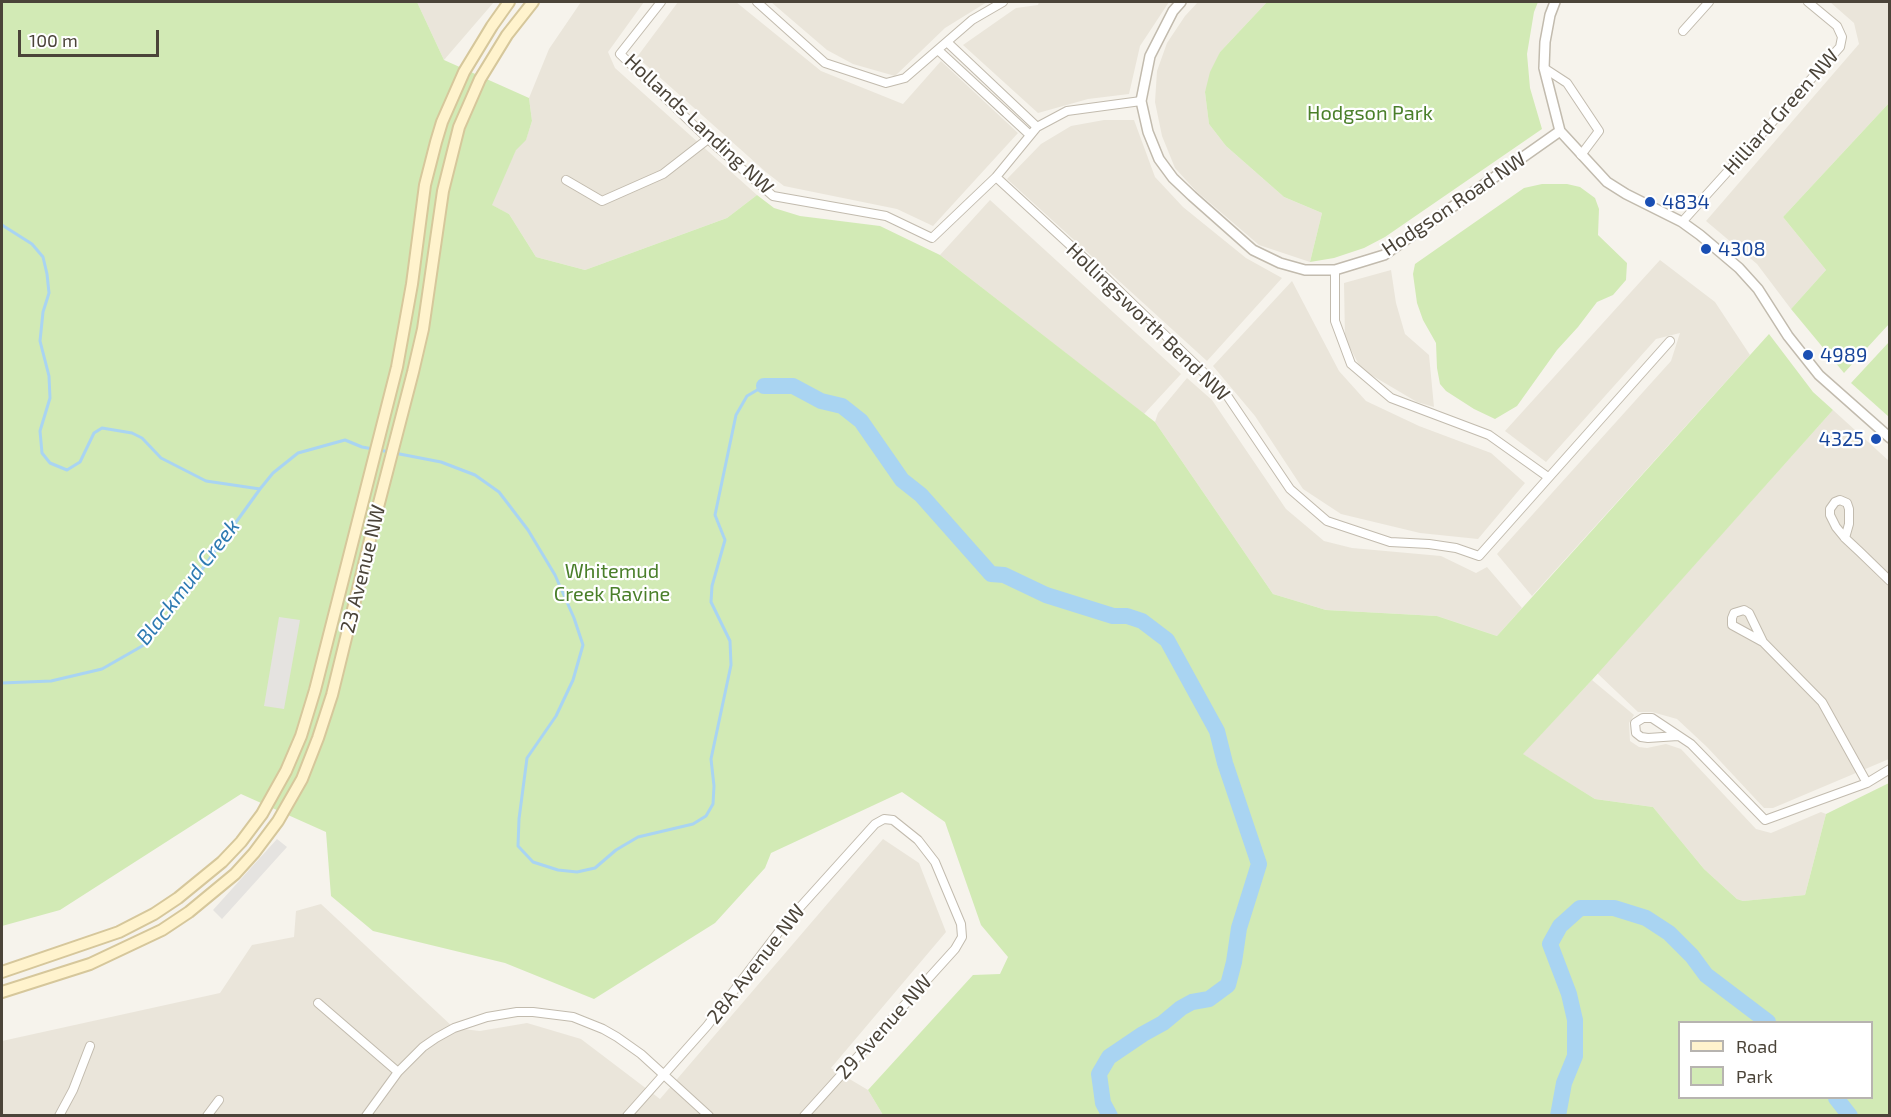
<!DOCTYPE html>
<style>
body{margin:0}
#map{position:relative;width:1891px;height:1117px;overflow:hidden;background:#f6f3ec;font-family:"Exo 2",sans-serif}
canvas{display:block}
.frame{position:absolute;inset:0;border:3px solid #4b4439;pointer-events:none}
.legend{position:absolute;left:1678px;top:1021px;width:195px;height:78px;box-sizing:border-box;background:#fff;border:2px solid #b7b4b0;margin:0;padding:8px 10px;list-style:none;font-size:18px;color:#4b4439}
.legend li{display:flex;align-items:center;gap:12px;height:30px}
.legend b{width:30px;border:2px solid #b7b4b0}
.scale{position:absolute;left:18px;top:30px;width:141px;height:27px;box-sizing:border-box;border:3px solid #4b4439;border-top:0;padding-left:8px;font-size:18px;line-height:21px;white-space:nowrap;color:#4b4439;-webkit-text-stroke:4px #fff;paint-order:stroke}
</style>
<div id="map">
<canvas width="1891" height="1117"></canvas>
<div class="frame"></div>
<ul class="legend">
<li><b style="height:8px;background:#fff3cd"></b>Road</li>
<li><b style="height:16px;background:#d2eab5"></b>Park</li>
</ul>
<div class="scale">100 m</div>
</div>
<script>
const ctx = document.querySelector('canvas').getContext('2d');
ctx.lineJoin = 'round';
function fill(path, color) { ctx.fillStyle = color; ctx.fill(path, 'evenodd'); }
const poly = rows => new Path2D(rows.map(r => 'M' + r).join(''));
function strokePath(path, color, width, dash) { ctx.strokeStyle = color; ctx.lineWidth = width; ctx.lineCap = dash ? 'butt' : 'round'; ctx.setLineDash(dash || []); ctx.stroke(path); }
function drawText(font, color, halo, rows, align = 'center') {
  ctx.font = font + ' "Exo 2",sans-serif'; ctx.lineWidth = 4.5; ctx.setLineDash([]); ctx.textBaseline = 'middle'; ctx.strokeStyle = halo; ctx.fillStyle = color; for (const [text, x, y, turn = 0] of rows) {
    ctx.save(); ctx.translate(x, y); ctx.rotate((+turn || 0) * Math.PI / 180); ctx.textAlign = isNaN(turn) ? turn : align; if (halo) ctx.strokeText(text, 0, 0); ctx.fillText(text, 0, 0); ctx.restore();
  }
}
fill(poly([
 [417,2,494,2,444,60],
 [581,2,644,2,608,52,615,68,757,195,727,218,585,270,536,257,509,214,491,205,516,149,526,139,532,121,529,98,549,49],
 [678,2,736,2,821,71,903,104,941,61,1018,133,933,226,897,209,784,186,767,173,637,57],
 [771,2,987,2,945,28,895,76,853,64,827,50],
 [1039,2,1169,2,1140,46,1129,94,1088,99,1038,113,963,45,1016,8,1038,5],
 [1198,2,1267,2,1220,52,1205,92,1209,124,1226,146,1284,197,1322,213,1310,262,1259,245,1196,191,1175,168,1162,136,1155,102,1157,71,1167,43,1185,16],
 [1830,2,1889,2,1889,103,1783,217,1826,270,1791,309,1757,264,1706,221,1859,44,1854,23],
 [1104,120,1134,120,1155,177,1183,207,1246,258,1282,278,1207,361,1007,179,1041,144,1071,126],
 [990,200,1181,374,1144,414,940,255],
 [1660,260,1715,302,1750,355,1532,596,1497,554,1671,361,1680,333,1656,339,1546,462,1505,431],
 [1391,270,1396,303,1405,334,1429,355,1434,407,1417,402,1361,369,1345,338,1344,283],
 [1292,281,1339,371,1366,401,1419,426,1491,453,1525,483,1478,539,1420,533,1341,514,1303,489,1255,416,1213,366],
 [1187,378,1212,400,1286,509,1324,541,1352,548,1441,556,1476,573,1487,567,1522,608,1497,636,1437,616,1326,610,1273,594,1155,422,1158,413],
 [1833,410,1889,461,1889,759,1773,808,1764,808,1707,747,1677,719,1652,712,1638,712,1597,673],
 [1592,680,1634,715,1629,723,1630,741,1639,747,1647,748,1666,744,1681,749,1756,829,1771,833,1821,812,1826,814,1805,895,1743,901,1737,899,1704,869,1653,807,1595,799,1522,754],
 [883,839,919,863,946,932,831,1068,868,1090,883,1115,2,1115,2,1041,220,993,252,945,294,937,296,911,321,904,454,1028,480,1031,527,1023,581,1039,660,1099]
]), '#eae5da');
fill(poly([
 [2,2,417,2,444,60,529,98,532,121,526,140,516,150,492,205,509,214,536,257,585,270,727,218,757,195,774,208,800,216,880,226,940,255,1155,422,1273,594,1326,610,1437,616,1497,636,1769,334,1813,392,1833,410,1592,680,1523,754,1595,799,1653,807,1704,869,1737,899,1743,901,1805,895,1826,814,1889,783,1889,1115,883,1115,868,1090,973,975,1000,974,1008,957,981,925,945,822,902,792,771,853,765,868,715,923,594,999,505,963,373,931,331,896,326,832,241,794,60,910,2,926],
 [1680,1022,1872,1022,1872,1098,1680,1098],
 [1267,2,1538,2,1534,12,1527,54,1530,88,1542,129,1385,237,1364,248,1334,258,1310,262,1322,213,1284,197,1226,146,1209,124,1205,92,1210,72,1220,52],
 [1889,103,1889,324,1844,373,1791,309,1826,270,1783,217],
 [1542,184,1567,184,1580,187,1595,198,1599,209,1598,235,1627,263,1626,280,1613,295,1597,302,1578,327,1557,350,1517,406,1495,419,1474,409,1446,391,1440,384,1437,368,1436,343,1423,320,1417,303,1413,274,1415,264,1524,188],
 [1889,342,1889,417,1851,383]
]), '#d2eab5');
fill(poly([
 [279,617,300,620,284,709,264,706],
 [277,839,287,847,222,919,213,910]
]), '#e5e3e0');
strokePath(poly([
 [2,225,32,244,43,257,47,274,49,293,43,312,40,341,49,376,50,398,40,431,42,453,50,463,67,470,80,462,94,433,102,428,132,433,142,438,161,458,206,481,260,489,273,473,298,453,345,440,362,447,373,449],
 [379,450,441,462,475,475,499,492,528,530,555,575,574,618,583,645,573,680,556,716,527,758,519,819,518,846,533,862,558,870,577,872,595,868,616,850,638,837,693,824,706,816,713,804,714,786,711,759,731,665,730,641,711,602,712,586,725,540,715,515,736,415,747,396,764,386],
 [2,683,51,681,102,669,144,645,167,618,260,489]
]), '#a9d4f2', 3);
strokePath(poly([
 [764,386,793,386,821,401,842,406,861,421,902,480,921,495,991,574,1004,575,1046,595,1113,616,1127,616,1142,621,1167,640,1217,731,1225,763,1259,864,1239,928,1234,962,1228,985,1209,999,1192,1002,1181,1008,1163,1023,1143,1034,1109,1057,1099,1074,1103,1103,1110,1116],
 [1836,1098,1850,1116],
 [1558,1116,1564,1083,1575,1056,1575,1020,1569,994,1550,944,1560,926,1580,908,1614,908,1646,918,1669,933,1692,956,1706,975,1768,1022]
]), '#a9d4f2', 16);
const minor = poly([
 [661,2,620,54,708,139,773,196,886,216,932,238,996,177,1037,127,1067,111,1141,101],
 [757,2,825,63,886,83,905,78,972,20,1003,2],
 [1683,31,1709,2],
 [947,42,1037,127],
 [938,50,1030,135],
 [1544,68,1567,83,1599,131,1581,155],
 [996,177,1108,280,1226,394,1290,489,1327,521,1390,542,1429,544,1456,548,1479,556,1670,341],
 [566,180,602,201,663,174,708,139],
 [1682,222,1840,47,1842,37,1837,26,1808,2],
 [1335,270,1335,321,1351,364,1391,398,1489,435,1548,477],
 [1845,538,1849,524,1849,509,1847,503,1840,500,1835,502,1830,509,1830,515,1836,527,1845,538,1860,552,1890,581],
 [1763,642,1732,625,1732,618,1734,613,1744,610,1749,613,1763,642,1822,702,1867,783],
 [1678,736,1648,738,1641,737,1636,733,1635,723,1643,718,1652,718,1691,744,1765,820,1867,783,1890,769],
 [318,1003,398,1072],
 [59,1116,73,1090,90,1046],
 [207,1116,219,1100],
 [366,1116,398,1072,423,1047,436,1038,454,1028,487,1017,517,1012,533,1012,573,1017,603,1029,617,1037,641,1054,709,1116],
 [627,1116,707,1026,784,925,875,824,884,819,893,820,918,840,935,862,961,924,962,937,955,949,804,1116]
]);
const tertiary = poly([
 [1181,2,1173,11,1150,56,1141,101,1148,132,1159,159,1173,178,1192,196,1253,250,1280,263,1305,270,1335,270,1384,255,1560,131],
 [1555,2,1550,15,1545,42,1544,68,1560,131,1607,182,1626,194,1682,222,1700,235,1739,268,1758,289,1788,336,1819,375,1890,438]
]);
const secondary = poly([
 [2,972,119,932,154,914,178,898,222,862,241,842,262,814,286,771,301,736,315,690,397,367,412,284,425,185,436,142,442,122,464,72,492,26,509,2],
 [2,992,90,964,162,930,189,912,235,874,254,853,278,821,302,779,318,738,332,695,378,507,413,372,423,329,443,191,459,127,480,79,507,35,533,2]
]);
strokePath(minor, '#c2bbae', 10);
strokePath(tertiary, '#c2bbae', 12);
strokePath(secondary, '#d6c79b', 14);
strokePath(minor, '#fff', 8);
strokePath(tertiary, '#fff', 9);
strokePath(secondary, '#fff3cd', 10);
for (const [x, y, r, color] of [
 [1650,202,6,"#1a4fb4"],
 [1706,249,6,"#1a4fb4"],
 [1808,355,6,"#1a4fb4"],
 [1876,439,6,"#1a4fb4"]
]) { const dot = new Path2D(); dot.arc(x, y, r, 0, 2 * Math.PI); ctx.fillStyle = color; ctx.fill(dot); strokePath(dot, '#fff', 2); }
drawText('20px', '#4b4439', '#fff', [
 ["Hilliard Green NW",1781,112,-48],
 ["Hollands Landing NW",699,124,43],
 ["Hodgson Road NW",1454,204,-34],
 ["Hollingsworth Bend NW",1148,322,44],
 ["23 Avenue NW",363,569,-76],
 ["28A Avenue NW",756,964,-52],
 ["29 Avenue NW",884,1027,-48]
]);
drawText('20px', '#4a7f2a', '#fff', [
 ["Hodgson Park",1370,113],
 ["Whitemud",612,571],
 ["Creek Ravine",612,594]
]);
drawText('20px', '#164399', '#fff', [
 ["4834",1662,202],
 ["4308",1718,249],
 ["4989",1820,355],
 ["4325",1864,439,"right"]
], 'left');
drawText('italic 21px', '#2e7ab2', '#fff', [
 ["Blackmud Creek",188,582,-52]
]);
</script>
